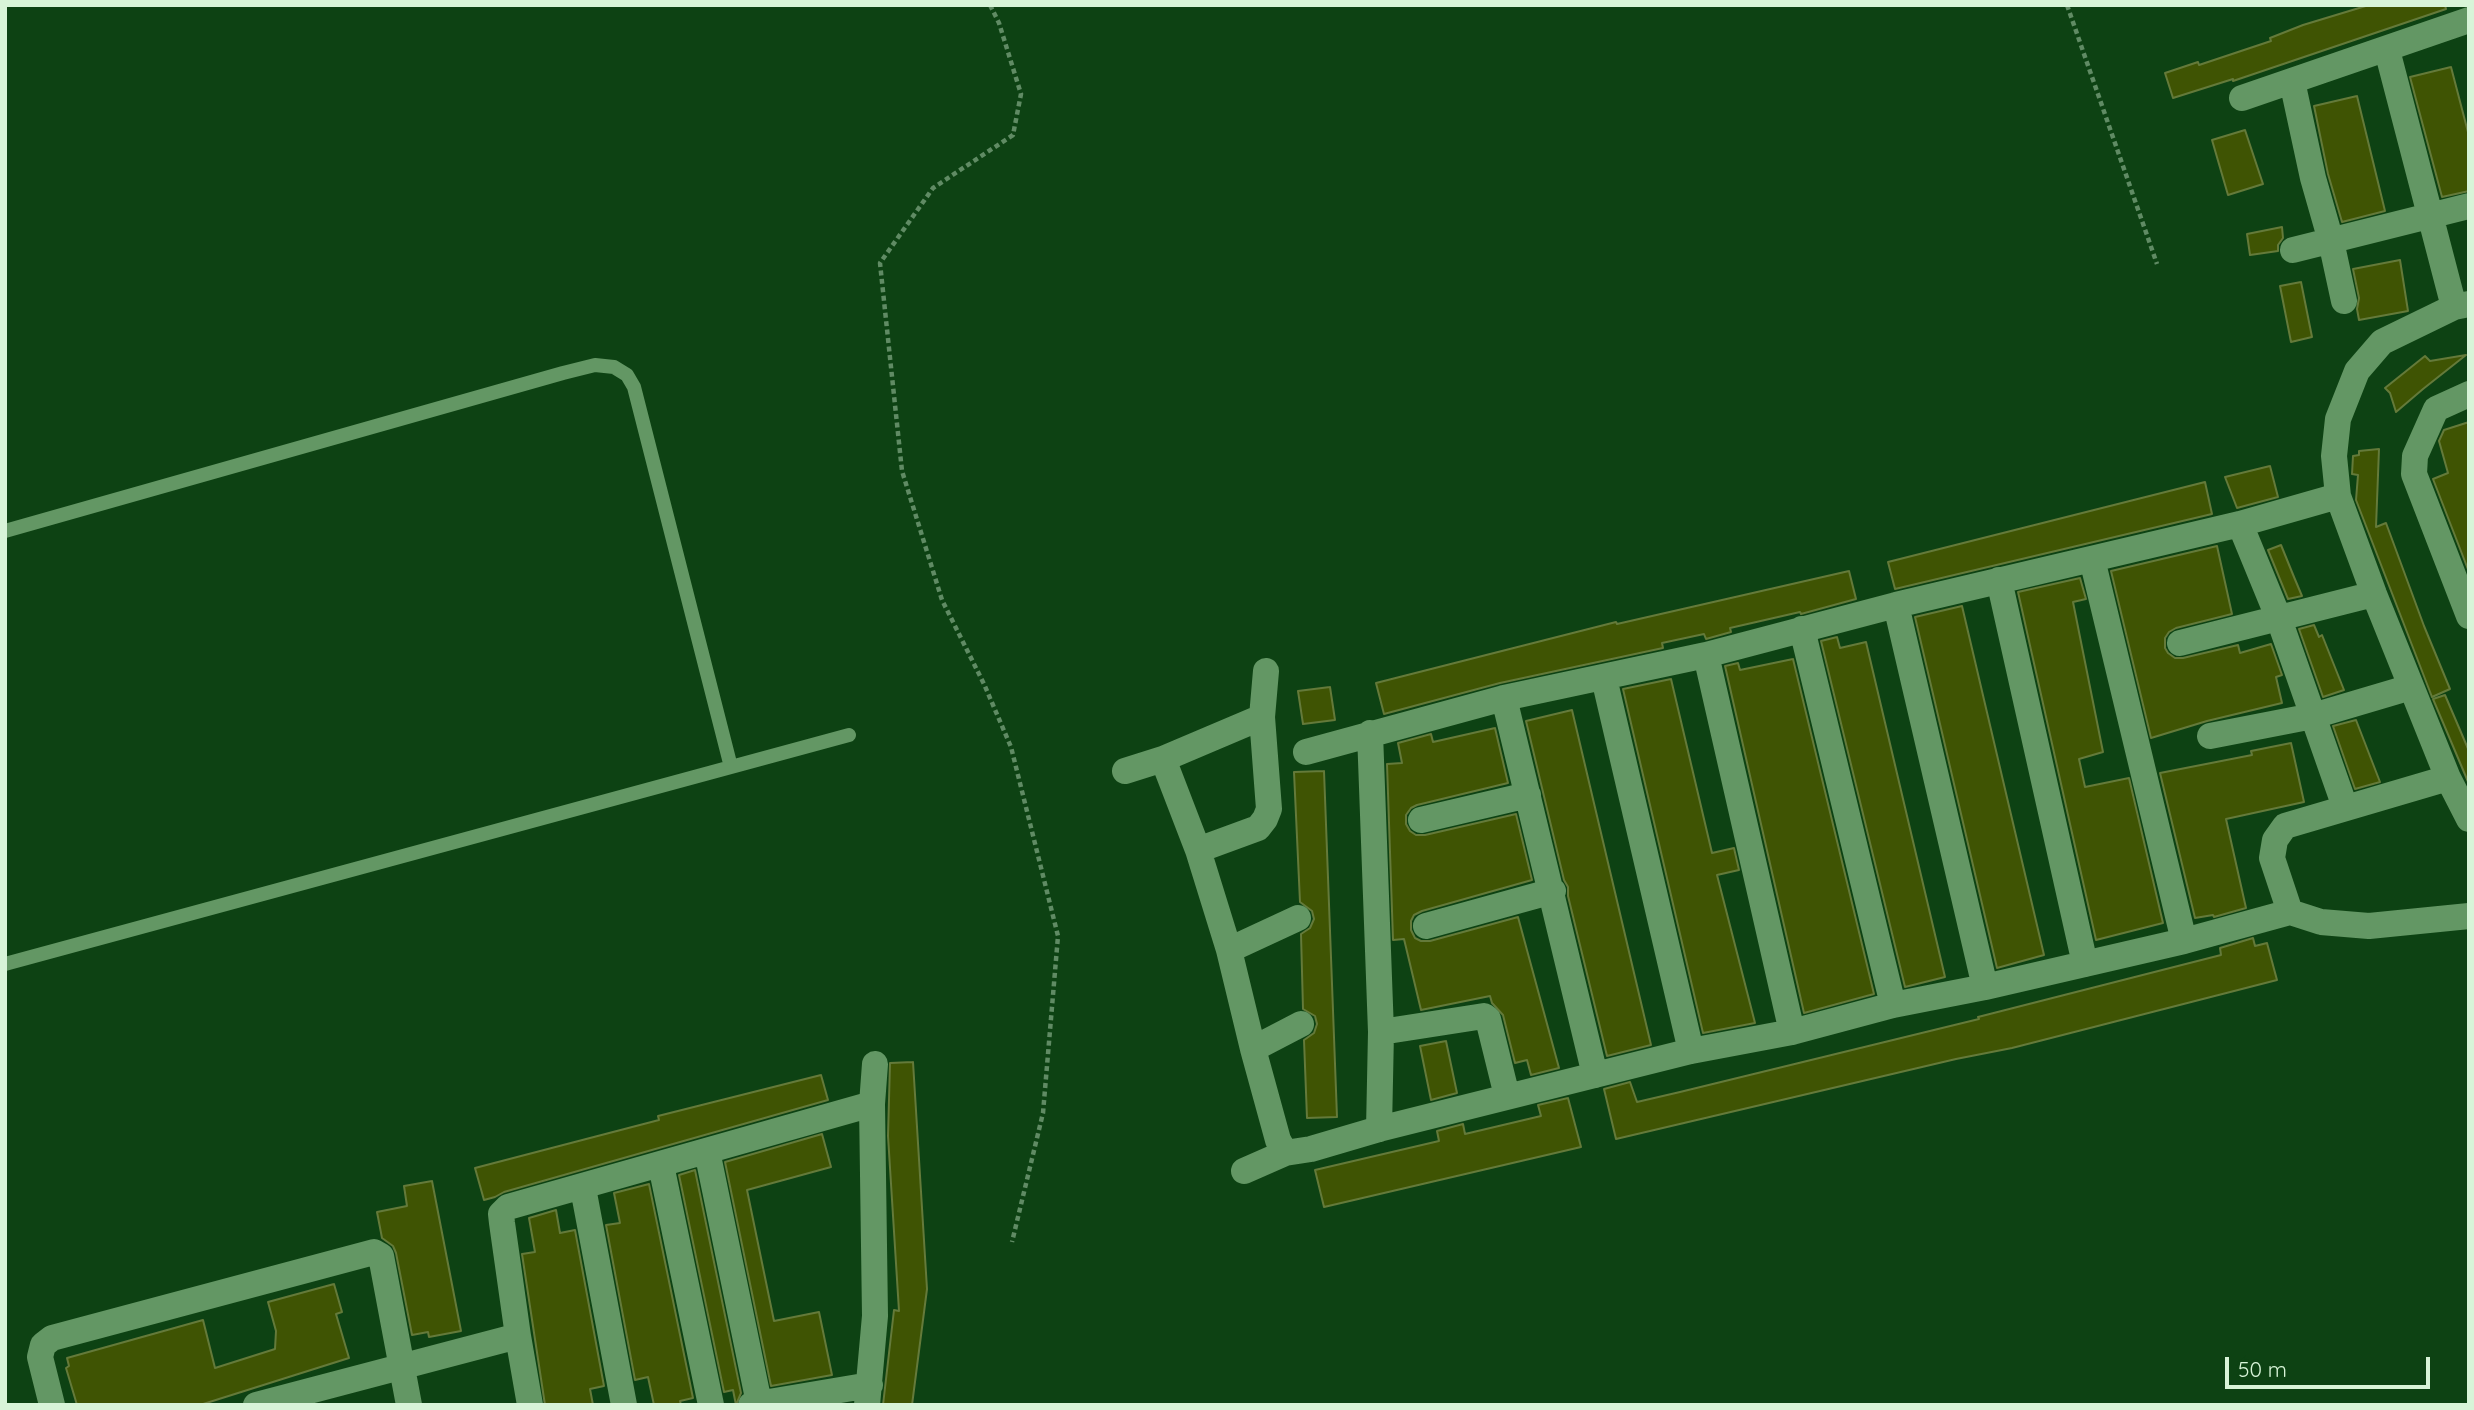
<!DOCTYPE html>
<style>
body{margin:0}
#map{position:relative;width:2474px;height:1410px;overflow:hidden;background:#0d4213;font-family:Quicksand,sans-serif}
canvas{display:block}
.frame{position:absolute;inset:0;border:7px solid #d8f4d8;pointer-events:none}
.scale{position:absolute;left:2225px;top:1357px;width:205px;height:32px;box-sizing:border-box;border:4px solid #d8f4d8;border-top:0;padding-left:9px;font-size:21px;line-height:24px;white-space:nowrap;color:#d8f4d8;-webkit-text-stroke:5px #0d4213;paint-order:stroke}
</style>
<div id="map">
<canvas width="2474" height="1410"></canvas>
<div class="frame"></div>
<div class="scale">50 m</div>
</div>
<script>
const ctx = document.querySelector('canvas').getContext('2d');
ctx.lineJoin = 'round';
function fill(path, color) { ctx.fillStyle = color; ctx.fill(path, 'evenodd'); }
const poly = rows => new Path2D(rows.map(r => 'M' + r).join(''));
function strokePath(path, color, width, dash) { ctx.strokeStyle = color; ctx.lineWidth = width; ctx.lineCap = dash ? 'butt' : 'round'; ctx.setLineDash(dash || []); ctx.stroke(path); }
const building = poly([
 [2369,5,2445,5,2446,9,2233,81,2233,79,2173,98,2165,73,2198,62,2199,65,2271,41,2270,38,2303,25,2369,5],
 [2451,67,2469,136,2469,191,2442,197,2410,77,2451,67],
 [2357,96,2385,211,2342,222,2328,174,2314,106,2357,96],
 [2245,130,2263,184,2228,195,2212,140,2245,130],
 [2282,227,2283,238,2278,245,2278,251,2250,255,2247,234,2282,227],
 [2400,260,2408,311,2359,320,2357,309,2359,298,2353,269,2400,260],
 [2301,282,2312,337,2291,342,2280,286,2301,282],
 [2466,355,2423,389,2396,412,2390,393,2385,388,2425,356,2430,361,2466,355],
 [2469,422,2469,572,2433,479,2448,473,2439,441,2444,430,2469,422],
 [2379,449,2376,527,2386,523,2424,626,2450,689,2432,697,2356,500,2358,475,2352,474,2353,456,2359,455,2359,451,2379,449],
 [2270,466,2278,497,2237,508,2225,477,2270,466],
 [2205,482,2212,514,1895,589,1888,562,2205,482],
 [2281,545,2294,577,2302,596,2288,599,2268,550,2281,545],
 [2217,546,2232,614,2176,628,2169,632,2165,638,2165,648,2168,653,2175,658,2183,658,2238,645,2240,653,2271,644,2282,675,2276,677,2282,703,2207,721,2151,738,2111,571,2217,546],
 [1849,571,1856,599,1801,614,1800,612,1730,628,1731,632,1706,639,1704,634,1662,643,1663,648,1500,683,1384,714,1376,683,1616,622,1617,624,1849,571],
 [2080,578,2086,599,2073,602,2103,752,2079,759,2085,787,2129,778,2163,923,2096,940,2018,592,2080,578],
 [1962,606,2044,955,1997,968,1915,617,1962,606],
 [2314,625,2319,637,2322,635,2344,690,2323,697,2299,629,2314,625],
 [1837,637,1840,648,1866,642,1945,977,1905,987,1821,641,1837,637],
 [1793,659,1874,994,1804,1013,1725,666,1738,663,1740,670,1793,659],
 [1671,679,1712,853,1734,848,1739,870,1717,875,1755,1023,1703,1033,1623,689,1671,679],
 [1330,687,1335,720,1303,724,1298,691,1330,687],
 [2445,695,2469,751,2469,784,2433,699,2445,695],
 [1572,710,1651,1045,1607,1056,1568,896,1568,887,1564,880,1526,721,1572,710],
 [2356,720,2380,782,2355,789,2333,726,2356,720],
 [1495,728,1508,783,1417,805,1411,808,1406,815,1406,824,1410,831,1416,835,1425,835,1516,814,1532,880,1422,911,1414,915,1411,921,1411,930,1415,938,1421,941,1430,941,1518,917,1559,1068,1531,1075,1527,1060,1515,1063,1503,1015,1492,1003,1490,996,1421,1010,1404,939,1393,940,1387,764,1402,763,1398,743,1431,734,1433,742,1495,728],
 [2291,743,2304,802,2226,819,2246,908,2214,917,2213,915,2195,918,2160,773,2252,755,2251,751,2291,743],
 [1324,771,1337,1117,1307,1118,1304,1040,1314,1033,1317,1024,1315,1016,1303,1009,1301,934,1310,928,1314,919,1312,911,1300,902,1294,772,1324,771],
 [2253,938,2255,946,2267,943,2277,980,2012,1048,1956,1059,1616,1139,1604,1089,1630,1082,1637,1102,1680,1092,1979,1019,1978,1017,2221,955,2220,948,2253,938],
 [1446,1041,1457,1093,1431,1100,1420,1046,1446,1041],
 [913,1062,927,1289,912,1405,883,1405,894,1310,899,1311,888,1136,890,1063,913,1062],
 [821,1075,828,1100,504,1192,495,1197,484,1200,475,1168,659,1120,658,1116,821,1075],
 [1568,1098,1581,1147,1324,1207,1315,1170,1439,1141,1437,1131,1463,1124,1465,1134,1541,1116,1538,1105,1568,1098],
 [822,1134,831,1167,747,1190,774,1321,819,1312,832,1375,771,1386,725,1162,822,1134],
 [695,1170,741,1393,736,1405,733,1390,724,1392,679,1175,695,1170],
 [432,1181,461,1331,429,1337,428,1332,412,1335,396,1253,393,1246,382,1238,377,1212,407,1206,404,1186,432,1181],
 [649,1184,693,1398,680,1401,681,1405,654,1405,648,1377,635,1380,606,1225,620,1223,614,1193,649,1184],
 [556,1210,560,1233,575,1230,604,1386,590,1389,593,1405,545,1405,522,1254,535,1252,529,1218,556,1210],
 [334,1284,342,1312,336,1314,349,1358,200,1405,77,1405,66,1368,69,1366,67,1358,203,1320,215,1368,275,1349,276,1331,268,1302,334,1284]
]);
fill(building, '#3f5403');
strokePath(building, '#647a3a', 2);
strokePath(poly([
 [990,5,999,23,1021,94,1013,135,933,188,880,263,902,471,942,600,984,684,1011,747,1058,936,1043,1113,1012,1242],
 [2067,5,2157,264]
]), '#608b64', 4.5, [5, 3.5]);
strokePath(poly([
 [5,531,563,373,595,365,614,367,627,375,634,387,731,767],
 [5,964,849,735]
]), '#639764', 14);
strokePath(poly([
 [2387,50,2454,307],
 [2292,81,2313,178,2331,241,2344,301],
 [2242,98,2469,20],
 [2293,250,2469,206],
 [2469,304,2454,307,2382,342,2357,371,2338,419,2334,456,2338,496,2374,594,2448,778,2469,819],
 [2469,394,2436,409,2415,456,2414,474,2469,616],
 [2240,524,2279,619,2345,807],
 [2092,559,2184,941],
 [1999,580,2085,964],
 [1896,605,1985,987],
 [1802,629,1893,1005],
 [2180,643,2374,594],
 [1706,655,1792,1032],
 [1604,678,1691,1051],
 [1504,698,1595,1075],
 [1262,717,1266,671],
 [1370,733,1381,1032,1379,1129],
 [2210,736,2313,716,2411,687],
 [1306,752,1504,698,1706,655,1896,605,2240,524,2338,496],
 [1125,771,1163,759],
 [1421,820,1528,795],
 [1198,850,1258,828,1265,819,1269,809,1262,717,1163,759,1198,850,1229,950,1253,1049,1278,1140,1285,1153,1311,1149,1379,1129,1691,1051,1792,1032,1893,1005,1985,987,2184,941,2290,912,2321,922,2369,926,2469,916],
 [2290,912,2272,858,2275,840,2285,826,2448,778],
 [1426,926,1553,891],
 [1229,950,1298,918],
 [1381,1032,1484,1016,1488,1019,1507,1096],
 [1253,1049,1301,1024],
 [707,1151,759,1403],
 [661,1165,711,1405],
 [1244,1171,1285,1153],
 [583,1188,624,1405],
 [518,1336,502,1223,501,1214,508,1207,872,1104],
 [52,1405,40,1357,43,1345,52,1338,374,1252,381,1256,409,1405],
 [256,1405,518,1336,530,1405],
 [751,1405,870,1385],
 [867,1405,875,1316,872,1104,875,1064]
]), '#639764', 26);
</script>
